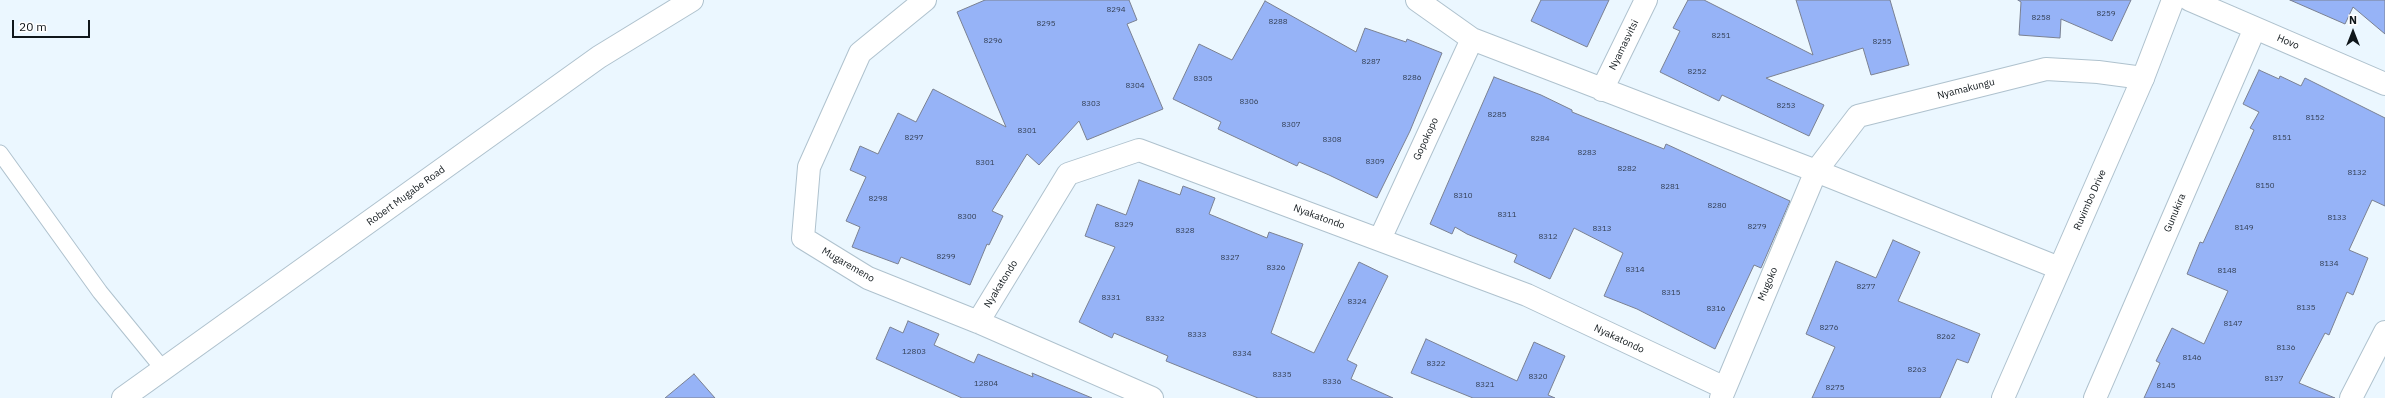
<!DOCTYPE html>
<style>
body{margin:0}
#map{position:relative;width:2385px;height:398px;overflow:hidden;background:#ebf7ff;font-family:"IBM Plex Sans",sans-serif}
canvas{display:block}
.north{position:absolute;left:2333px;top:12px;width:40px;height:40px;-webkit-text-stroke:3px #fff;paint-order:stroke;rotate:0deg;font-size:11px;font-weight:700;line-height:16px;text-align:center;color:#10171b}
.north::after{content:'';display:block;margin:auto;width:14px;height:18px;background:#10171b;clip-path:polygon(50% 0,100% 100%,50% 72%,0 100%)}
.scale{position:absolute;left:12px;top:20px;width:78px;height:18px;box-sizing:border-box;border:2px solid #10171b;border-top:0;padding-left:5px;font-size:12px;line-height:14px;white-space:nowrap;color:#10171b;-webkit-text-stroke:3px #fff;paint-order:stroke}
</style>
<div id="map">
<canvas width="2385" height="398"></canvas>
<div class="north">N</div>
<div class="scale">20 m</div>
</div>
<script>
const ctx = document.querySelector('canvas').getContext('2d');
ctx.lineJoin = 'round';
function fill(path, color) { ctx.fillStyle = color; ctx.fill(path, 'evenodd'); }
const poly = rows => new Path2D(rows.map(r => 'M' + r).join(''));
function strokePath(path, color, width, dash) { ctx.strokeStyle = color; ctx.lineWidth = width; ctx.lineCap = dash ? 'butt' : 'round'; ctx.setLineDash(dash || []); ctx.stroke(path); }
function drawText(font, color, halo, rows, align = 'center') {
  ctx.font = font + ' "IBM Plex Sans",sans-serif'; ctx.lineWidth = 4; ctx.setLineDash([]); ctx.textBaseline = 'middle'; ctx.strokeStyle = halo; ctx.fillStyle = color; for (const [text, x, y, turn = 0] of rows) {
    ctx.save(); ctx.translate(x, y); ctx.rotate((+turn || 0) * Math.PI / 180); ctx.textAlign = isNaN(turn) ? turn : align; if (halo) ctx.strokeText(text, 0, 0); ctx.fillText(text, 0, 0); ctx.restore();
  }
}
const building = poly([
 [985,0,1129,0,1137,20,1127,24,1163,109,1087,140,1079,121,1039,165,1027,154,992,211,1003,216,989,245,987,244,970,285,901,257,898,264,852,247,860,227,846,221,866,177,850,170,860,146,878,154,898,113,916,122,933,89,1006,127,957,12,985,0],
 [1541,0,1609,0,1587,47,1531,21,1541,0],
 [1688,0,1704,0,1813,55,1796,0,1890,0,1909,65,1871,75,1863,48,1766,78,1824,105,1809,136,1722,95,1719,101,1660,72,1680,31,1673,28,1688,0],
 [2018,0,2131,0,2112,41,2061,19,2060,38,2019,35,2021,2,2018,0],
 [2290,0,2385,0,2385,34,2353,7,2345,24,2290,0],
 [1265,1,1356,52,1365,28,1406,42,1407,39,1442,53,1410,131,1377,198,1329,175,1299,162,1297,166,1218,129,1221,122,1173,99,1199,44,1232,60,1265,1],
 [2259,70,2279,79,2280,76,2301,86,2305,78,2385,118,2385,206,2372,200,2349,250,2368,258,2353,295,2347,292,2329,335,2325,333,2299,383,2335,398,2144,398,2160,363,2156,361,2172,328,2204,344,2228,291,2187,274,2200,242,2203,243,2254,130,2250,128,2259,112,2243,104,2259,70],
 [1494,77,1541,95,1572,110,1572,112,1664,149,1666,144,1790,201,1761,268,1754,265,1715,349,1637,309,1604,296,1623,253,1574,228,1550,279,1514,262,1517,255,1467,234,1455,227,1452,234,1430,224,1494,77],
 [1139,180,1180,195,1183,186,1215,198,1209,214,1267,238,1269,232,1303,244,1271,333,1314,353,1359,262,1388,276,1347,360,1357,365,1351,379,1393,398,1258,398,1166,361,1168,356,1114,333,1112,338,1079,322,1115,247,1085,236,1097,204,1126,215,1139,180],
 [1893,240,1920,252,1898,301,1980,334,1968,363,1957,359,1940,398,1812,398,1835,347,1806,334,1836,261,1876,278,1893,240],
 [908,321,939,334,934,345,974,363,978,354,1033,377,1032,373,1092,398,962,398,876,359,890,327,903,333,908,321],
 [1426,339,1517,381,1534,342,1565,356,1548,395,1555,398,1473,398,1411,373,1426,339],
 [694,374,715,398,665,398,694,374]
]);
fill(building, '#96b3f7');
strokePath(building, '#7a8192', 1);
const lane = poly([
 [0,153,100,292,163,369]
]);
const street = poly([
 [925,0,860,53,809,167,803,238,868,278,978,322,1152,398],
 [1417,0,1472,39,1816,171,2059,268],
 [2190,0,2385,84],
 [1602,90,1646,0],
 [1380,239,1472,39],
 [978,322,1068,174,1139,150,1527,295,1725,388],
 [1721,398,1816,171,1858,116,2046,69,2098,72,2143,78],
 [2095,398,2255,28],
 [2351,398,2385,332]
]);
const secondary = poly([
 [2003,398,2143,78,2173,0]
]);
const primary = poly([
 [123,398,599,57,692,0]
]);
strokePath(lane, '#afc2ce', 17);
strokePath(street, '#afc2ce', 24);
strokePath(secondary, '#afc2ce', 24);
strokePath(primary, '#afc2ce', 24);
strokePath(lane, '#fff', 15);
strokePath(street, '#fff', 22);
strokePath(secondary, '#fff', 22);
strokePath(primary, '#fff', 22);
drawText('8px', '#323e52', null, [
 ["8294",1116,10],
 ["8259",2106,14],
 ["8258",2041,18],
 ["8288",1278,22],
 ["8295",1046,24],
 ["8251",1721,36],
 ["8296",993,41],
 ["8255",1882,42],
 ["8287",1371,62],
 ["8252",1697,72],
 ["8286",1412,78],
 ["8305",1203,79],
 ["8304",1135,86],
 ["8306",1249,102],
 ["8303",1091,104],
 ["8253",1786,106],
 ["8285",1497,115],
 ["8152",2315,118],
 ["8307",1291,125],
 ["8301",1027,131],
 ["8297",914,138],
 ["8151",2282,138],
 ["8284",1540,139],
 ["8308",1332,140],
 ["8283",1587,153],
 ["8309",1375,162],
 ["8301",985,163],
 ["8282",1627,169],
 ["8132",2357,173],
 ["8150",2265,186],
 ["8281",1670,187],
 ["8310",1463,196],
 ["8298",878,199],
 ["8280",1717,206],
 ["8311",1507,215],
 ["8300",967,217],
 ["8133",2337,218],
 ["8329",1124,225],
 ["8279",1757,227],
 ["8149",2244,228],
 ["8313",1602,229],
 ["8328",1185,231],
 ["8312",1548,237],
 ["8299",946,257],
 ["8327",1230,258],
 ["8134",2329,264],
 ["8326",1276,268],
 ["8314",1635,270],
 ["8148",2227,271],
 ["8277",1866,287],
 ["8315",1671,293],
 ["8331",1111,298],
 ["8324",1357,302],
 ["8135",2306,308],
 ["8316",1716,309],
 ["8332",1155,319],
 ["8147",2233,324],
 ["8276",1829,328],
 ["8333",1197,335],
 ["8262",1946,337],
 ["8136",2286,348],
 ["12803",914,352],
 ["8334",1242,354],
 ["8146",2192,358],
 ["8322",1436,364],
 ["8263",1917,370],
 ["8335",1282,375],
 ["8320",1538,377],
 ["8137",2274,379],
 ["8336",1332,382],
 ["12804",986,384],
 ["8321",1485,385],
 ["8145",2166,386],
 ["8275",1835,388]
]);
drawText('10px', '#10171b', '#fff', [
 ["Hovo",2288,42,23],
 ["Nyamasvitsi",1624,45,-64],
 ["Nyamakungu",1966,89,-14],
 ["Gopokopo",1426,139,-65],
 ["Robert Mugabe Road",406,196,-36],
 ["Ruvimbo Drive",2090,200,-66],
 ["Gunukira",2175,213,-67],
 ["Nyakatondo",1319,217,20],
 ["Mugaremeno",848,265,30],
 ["Nyakatondo",1001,284,-58],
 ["Mugoko",1768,284,-67],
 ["Nyakatondo",1619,339,25]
]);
</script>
